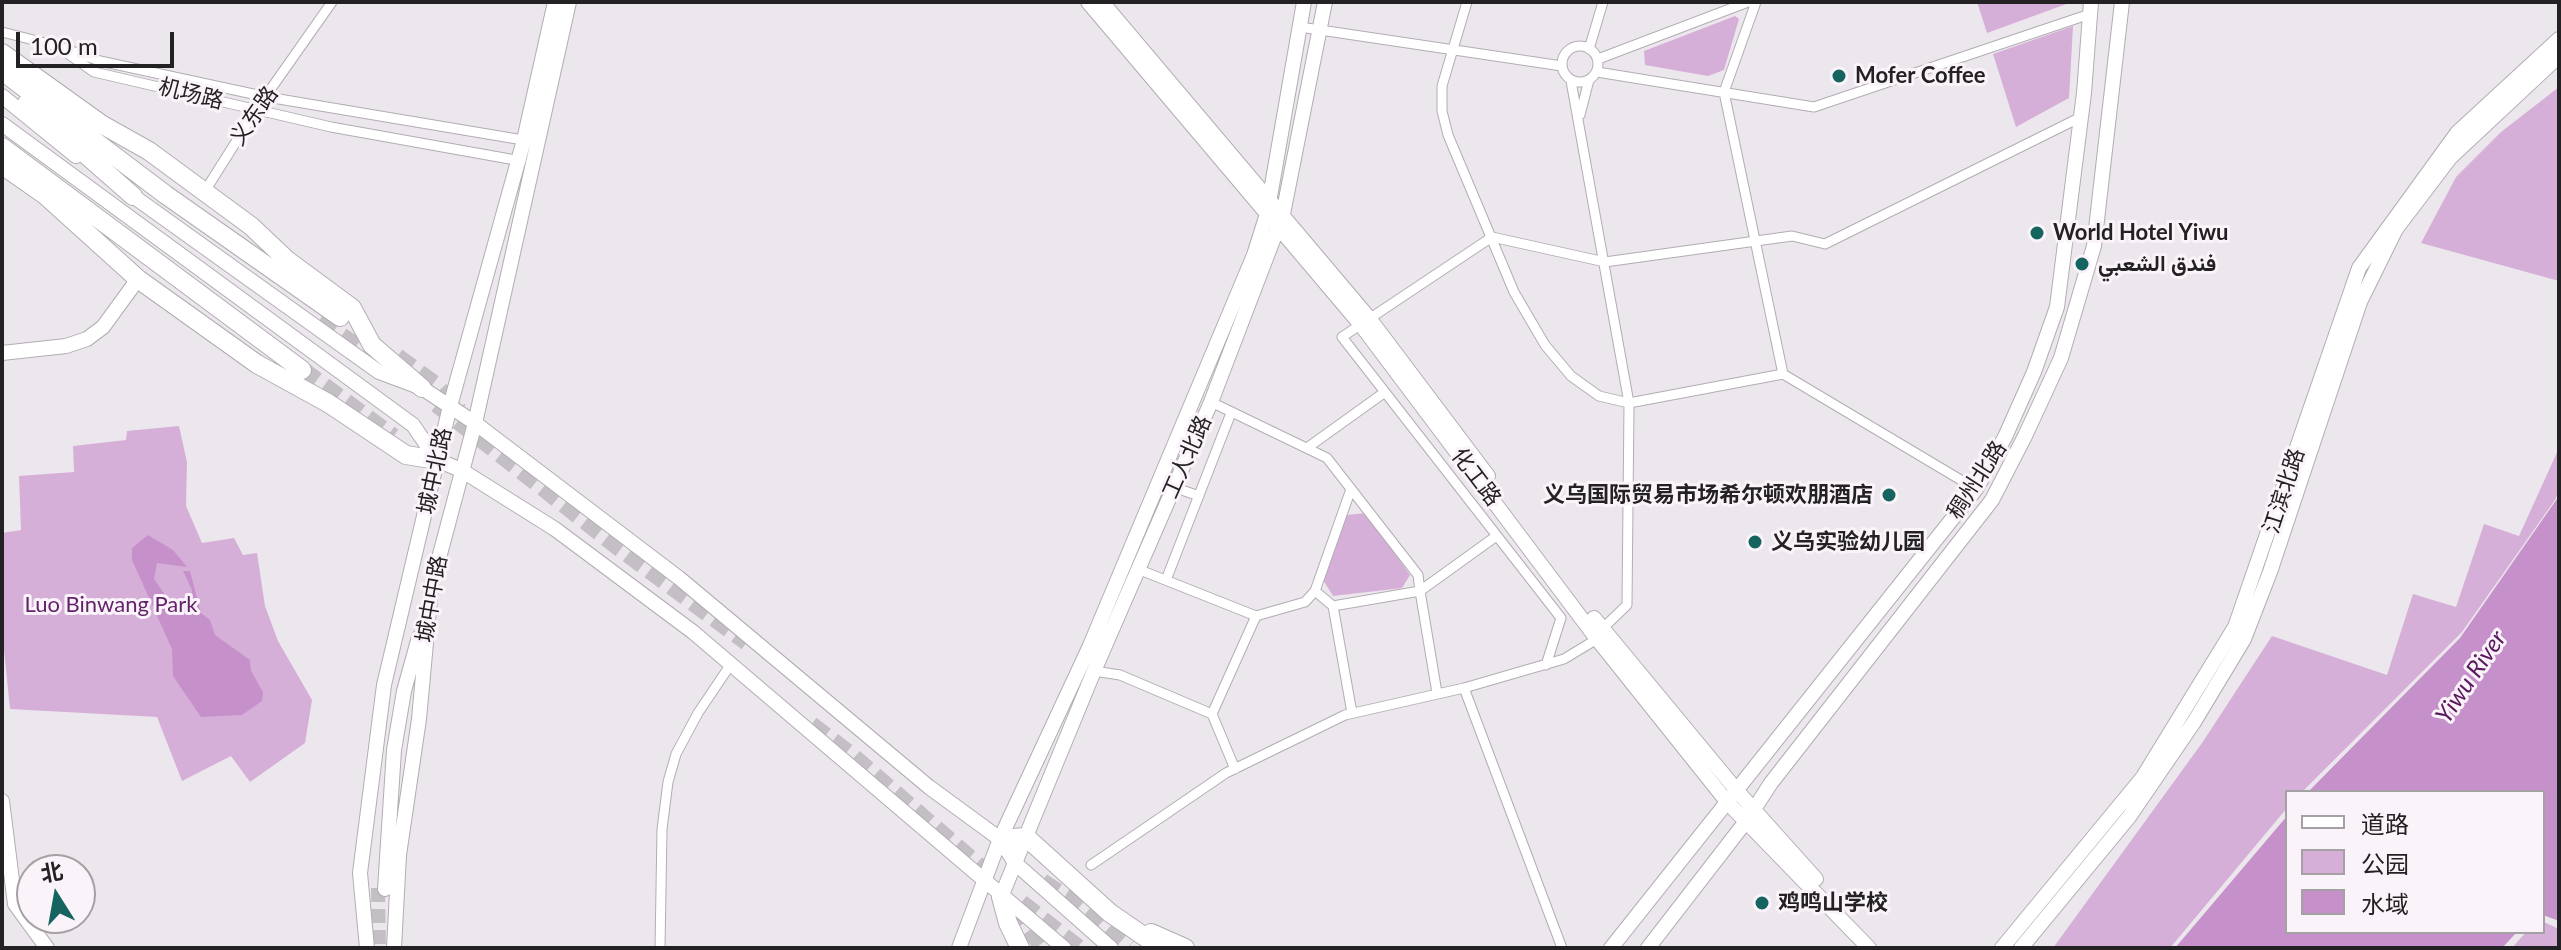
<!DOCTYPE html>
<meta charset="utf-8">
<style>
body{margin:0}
#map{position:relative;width:2561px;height:950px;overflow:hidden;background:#ece7ed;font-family:Lato,"Noto Sans SC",sans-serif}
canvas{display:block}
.frame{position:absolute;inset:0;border:4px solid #232123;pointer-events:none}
.legend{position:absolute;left:2285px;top:790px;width:260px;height:144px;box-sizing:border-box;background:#faf4fa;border:2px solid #a4a0a4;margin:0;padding:10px 14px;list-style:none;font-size:24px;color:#232123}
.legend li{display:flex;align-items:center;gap:16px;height:40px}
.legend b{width:40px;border:2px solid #a4a0a4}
.north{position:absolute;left:16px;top:854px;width:80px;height:80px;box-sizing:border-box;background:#faf4fa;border:2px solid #a4a0a4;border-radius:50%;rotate:349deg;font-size:22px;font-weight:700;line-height:32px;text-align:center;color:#232123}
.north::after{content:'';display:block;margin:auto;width:28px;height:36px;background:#166460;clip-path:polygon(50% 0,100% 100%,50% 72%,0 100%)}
.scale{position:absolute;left:16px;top:32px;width:158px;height:36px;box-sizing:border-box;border:4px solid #232123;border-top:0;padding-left:10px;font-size:24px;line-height:28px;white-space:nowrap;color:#232123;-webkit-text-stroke:6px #faf4fa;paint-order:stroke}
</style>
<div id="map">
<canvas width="2561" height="950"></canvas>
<div class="frame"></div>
<ul class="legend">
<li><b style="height:10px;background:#fff"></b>道路</li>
<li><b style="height:22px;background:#d6afd9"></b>公园</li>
<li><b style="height:22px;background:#c691ca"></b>水域</li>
</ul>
<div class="north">北</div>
<div class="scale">100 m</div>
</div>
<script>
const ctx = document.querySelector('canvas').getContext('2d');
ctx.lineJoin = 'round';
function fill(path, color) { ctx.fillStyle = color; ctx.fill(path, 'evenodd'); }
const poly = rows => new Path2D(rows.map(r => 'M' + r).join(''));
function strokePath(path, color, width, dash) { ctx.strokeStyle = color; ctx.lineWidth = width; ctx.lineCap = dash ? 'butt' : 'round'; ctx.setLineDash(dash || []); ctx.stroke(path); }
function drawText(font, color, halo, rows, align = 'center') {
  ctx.font = font + ' Lato,Vazirmatn,"Noto Sans SC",sans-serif'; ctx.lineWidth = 6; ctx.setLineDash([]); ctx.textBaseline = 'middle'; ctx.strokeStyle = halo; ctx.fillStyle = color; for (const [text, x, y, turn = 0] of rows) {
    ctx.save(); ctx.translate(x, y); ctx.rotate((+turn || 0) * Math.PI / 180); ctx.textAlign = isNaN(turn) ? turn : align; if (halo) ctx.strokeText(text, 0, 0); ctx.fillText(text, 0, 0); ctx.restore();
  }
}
fill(poly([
 [1977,2,2072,2,1987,33],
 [1735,16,1739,19,1724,70,1708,76,1645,65,1644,51],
 [2073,26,2069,98,2016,127,1993,54],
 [2559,87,2559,281,2421,243,2456,177,2501,132],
 [179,426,187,462,186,506,202,543,234,538,243,555,257,553,265,606,278,641,312,700,305,743,250,782,231,756,182,781,157,717,10,709,2,630,2,533,21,530,19,476,74,472,73,446,126,440,127,431],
 [2559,448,2559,491,2555,500,2462,632,2302,792,2287,792,2287,808,2170,948,2053,948,2202,743,2272,636,2387,675,2413,594,2456,607,2484,524,2519,536],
 [1366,513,1410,575,1402,588,1333,596,1323,580,1347,515],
 [2544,922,2559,929,2559,948,2512,948,2526,932,2543,932]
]), '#d6afd9');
fill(poly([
 [2559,496,2559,921,2543,915,2543,792,2308,792,2460,638],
 [148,535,173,550,187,567,157,563,154,579,174,608,189,610,192,590,183,571,190,571,201,613,210,620,215,635,250,660,251,671,263,692,262,701,242,715,201,717,173,676,172,649,132,560,132,548],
 [2287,816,2287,932,2517,932,2502,948,2175,948]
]), '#c691ca');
strokePath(poly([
 [378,888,379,948]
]), '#c4bfc5', 14, [14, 7]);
strokePath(poly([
 [319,321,391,370],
 [397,357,434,384,459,411],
 [302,370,393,437],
 [437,404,616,545,747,642],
 [811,725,852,756,990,876],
 [1042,882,1079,906,1128,948],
 [1021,903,1078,948],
 [1014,908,1044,948]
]), '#c4bfc5', 18, [18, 9]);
const street = poly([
 [1467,2,1442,86,1442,111,1448,135,1514,292,1545,345,1571,376,1599,396,1629,403,1783,374],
 [1756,2,1724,92,1783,374,1976,489],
 [1300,27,1562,66],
 [2,32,57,46],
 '1562 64a18 18 0 1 1 36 0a18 18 0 1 1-36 0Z',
 [1589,49,1603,2],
 [1598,59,1748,2],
 [1597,72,1814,107,2090,14],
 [1580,115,1589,80],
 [521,161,331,127,94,72,57,46,100,61,267,97,529,141],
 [205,191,256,110,332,2],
 [1211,402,1327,458,1418,575,1420,591,1495,537],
 [1307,448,1385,392],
 [1173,487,1199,496],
 [1140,570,1256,616,1305,602,1315,591],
 [1166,580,1231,413],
 [1333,606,1315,591,1351,489],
 [1546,665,1561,618,1342,337,1492,237,1605,262,1792,236,1825,244,2079,118],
 [1094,671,1120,675,1212,714],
 [1464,688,1562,948],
 [1352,713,1333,606,1420,591,1437,693],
 [1235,769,1212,714,1256,616],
 [1091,865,1226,773,1345,715,1464,688,1564,659,1597,639,1602,629,1627,605,1629,403,1571,81],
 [660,948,662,829,668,782,676,754,698,713,731,664]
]);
const secondary = poly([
 [1088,2,1361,325,1597,639,1728,803,1869,948],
 [1102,2,1369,318,1488,476],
 [2,96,76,156],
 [2,124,413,425,437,460,461,470,555,529,693,632,1064,948],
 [126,191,379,372,422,388,475,423,679,578,929,787,1000,839,1015,863,1111,948],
 [2,353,66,346,87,339,103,327,138,279],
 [1594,618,1738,792,1816,879],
 [2,801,15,904,47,948],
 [385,889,394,750,404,691,419,637],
 [1001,897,1094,671,1211,402,1283,214,1325,2],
 [367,948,360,873,384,685,450,406,524,140,555,2],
 [394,948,399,855,419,719,431,588,475,423,569,2],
 [959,948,1000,839,1089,648,1254,255,1267,214,1304,2],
 [1611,948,1976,489,2005,437,2034,372,2057,307,2084,93,2091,2],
 [1648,948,1747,820,1771,783,1992,500,2025,436,2061,358,2094,246,2122,2],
 [2002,948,2143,777,2235,627,2359,268,2457,133,2559,39],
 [2021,948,2129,817,2194,722,2244,639,2270,572,2360,302,2396,229,2450,158,2559,56]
]);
const highway = poly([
 [2,53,101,124,149,151,251,226,287,260,352,308,372,345,422,388],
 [2,71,166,195,340,317],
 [27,103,133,196],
 [2,147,302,370],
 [2,165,45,195,138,279,257,364,328,403,406,455,437,460],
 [1000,839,1026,837,1110,913,1161,948],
 [1001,897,1008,923,1020,948],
 [1151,933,1185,948]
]);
strokePath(street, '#b2adb3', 11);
strokePath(secondary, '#b2adb3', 16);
strokePath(highway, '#b2adb3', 20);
strokePath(street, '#fff', 9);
strokePath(secondary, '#fff', 14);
strokePath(highway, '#fff', 18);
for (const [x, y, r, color] of [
 [1839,76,8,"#166460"],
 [2037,233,8,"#166460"],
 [2082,264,8,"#166460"],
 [1889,495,8,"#166460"],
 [1755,542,8,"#166460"],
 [1762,903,8,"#166460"]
]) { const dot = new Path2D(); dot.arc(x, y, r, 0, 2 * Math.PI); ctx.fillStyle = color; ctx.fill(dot); strokePath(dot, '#faf4fa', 3); }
drawText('bold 22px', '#232123', '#faf4fa', [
 ["Mofer Coffee",1855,76],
 ["World Hotel Yiwu",2053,233],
 ["فندق الشعبي",2098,264],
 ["义乌国际贸易市场希尔顿欢朋酒店",1873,495,"right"],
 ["义乌实验幼儿园",1771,542],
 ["鸡鸣山学校",1778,903]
], 'left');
drawText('22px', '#232123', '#faf4fa', [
 ["机场路",191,94,14],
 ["义东路",254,116,-55],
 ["工人北路",1187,457,-66],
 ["城中北路",435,471,-78],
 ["化工路",1476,477,53],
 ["稠州北路",1977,480,-57],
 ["江滨北路",2284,491,-72],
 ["城中中路",432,599,-80]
]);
drawText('22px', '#632369', '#faf4fa', [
 ["Luo Binwang Park",111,605]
]);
drawText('italic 24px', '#59185e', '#faf4fa', [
 ["Yiwu River",2471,677,-56]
]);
</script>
